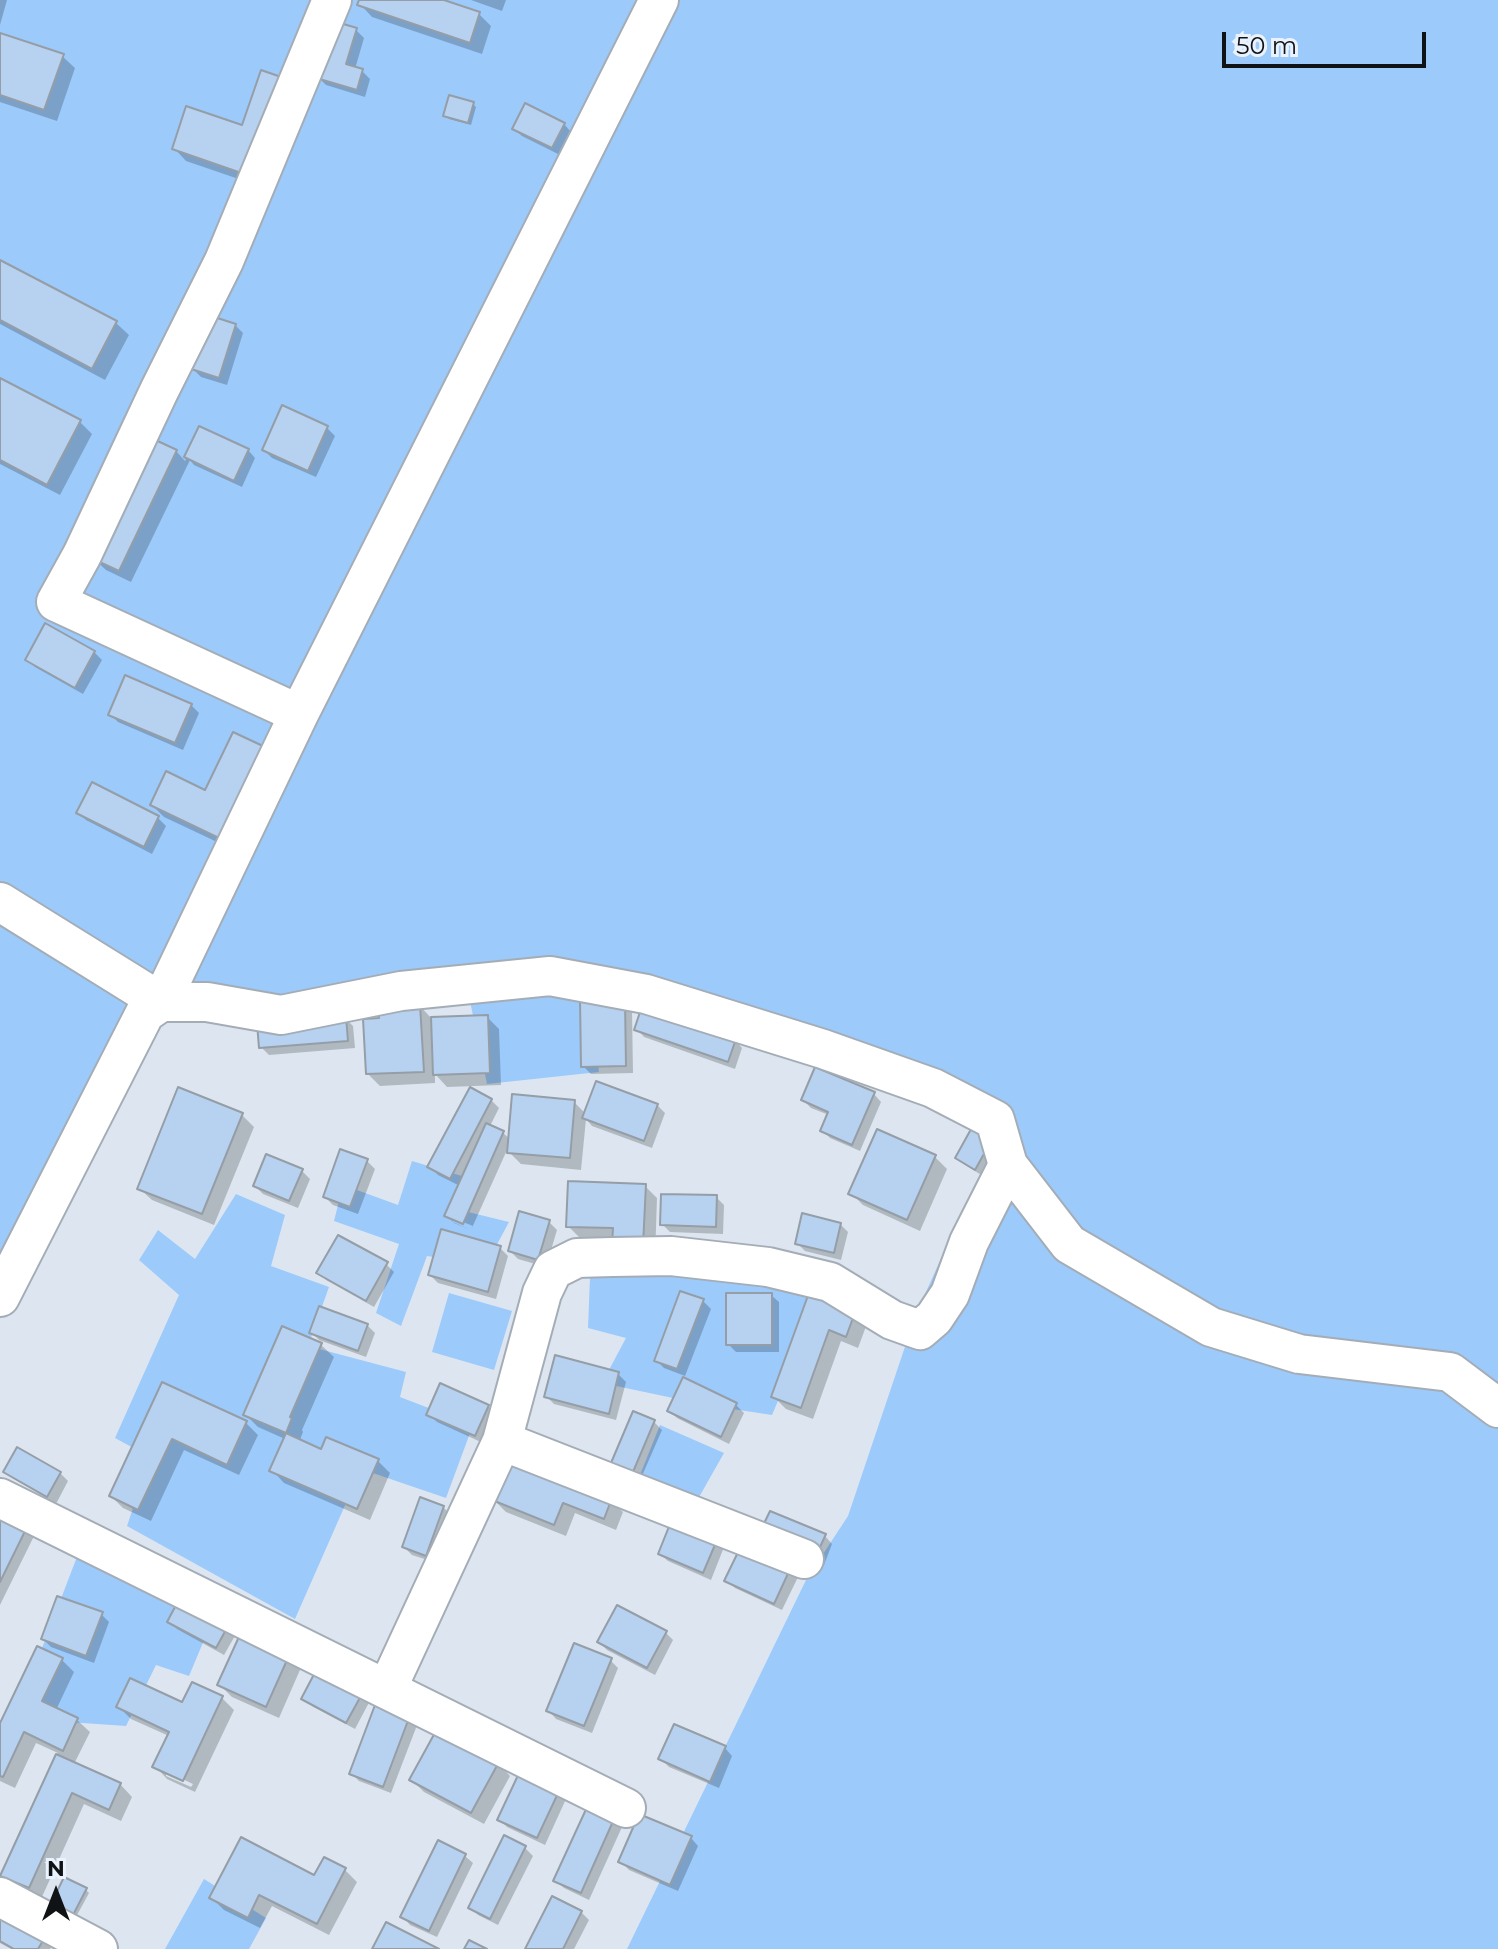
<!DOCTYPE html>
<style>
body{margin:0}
#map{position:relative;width:1498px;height:1949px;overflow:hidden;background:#dde6f0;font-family:Montserrat,sans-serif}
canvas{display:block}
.north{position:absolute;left:16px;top:1853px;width:80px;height:80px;-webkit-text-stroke:6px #eaf3fd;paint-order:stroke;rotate:0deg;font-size:22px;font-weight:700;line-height:32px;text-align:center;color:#101316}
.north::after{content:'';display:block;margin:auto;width:28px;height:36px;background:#101316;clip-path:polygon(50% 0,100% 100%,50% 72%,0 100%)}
.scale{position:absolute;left:1222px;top:32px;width:204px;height:36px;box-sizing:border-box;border:4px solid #101316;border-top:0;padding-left:10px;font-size:24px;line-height:28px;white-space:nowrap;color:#101316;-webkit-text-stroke:6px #eaf3fd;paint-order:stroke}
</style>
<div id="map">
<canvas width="1498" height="1949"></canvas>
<div class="north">N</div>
<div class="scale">50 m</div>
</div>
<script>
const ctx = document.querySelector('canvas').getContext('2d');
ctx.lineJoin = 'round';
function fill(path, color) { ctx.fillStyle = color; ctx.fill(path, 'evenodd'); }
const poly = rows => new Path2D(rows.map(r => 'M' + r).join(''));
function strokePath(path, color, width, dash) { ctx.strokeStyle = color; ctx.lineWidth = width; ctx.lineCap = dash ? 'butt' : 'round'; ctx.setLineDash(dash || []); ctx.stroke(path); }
fill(poly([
 [0,0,1498,0,1498,1949,627,1949,806,1580,848,1516,916,1314,958,1221,1008,1165,995,1120,550,976,281,1015,155,993,0,1290],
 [590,992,599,1072,487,1084,470,1001],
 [412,1161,472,1179,460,1210,509,1222,486,1265,427,1256,401,1326,376,1313,399,1244,334,1221,344,1181,346,1186,398,1205],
 [236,1194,285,1215,271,1266,329,1287,308,1346,406,1372,400,1397,473,1425,446,1498,361,1469,295,1619,127,1526,150,1457,115,1438,179,1295,139,1260,158,1230,195,1259],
 [591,1252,802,1269,820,1302,772,1415,706,1405,602,1383,626,1338,588,1328],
 [449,1293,512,1311,494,1370,432,1352],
 [660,1425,724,1453,694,1506,636,1485],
 [80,1549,212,1621,189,1676,156,1665,126,1726,54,1721,26,1690],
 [204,1879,266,1918,249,1949,165,1949]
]), '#9ccafb');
fill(poly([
 [0,0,7,0,0,25],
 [361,0,438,0,479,14,491,26,482,54,372,17,360,4],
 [471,0,506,0,502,11],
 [356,30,364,38,355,69,362,71,370,79,365,97,326,85,318,77],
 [0,35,62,56,75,68,57,121,0,102],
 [473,104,476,107,471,125,449,119,445,115],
 [564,124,571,132,560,155,522,136,514,129],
 [243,127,262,187,186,161,174,148],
 [0,262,116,323,129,335,105,380,0,324],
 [235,325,243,333,227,385,201,377,193,369],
 [0,380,80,422,92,434,60,495,0,464],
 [200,428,248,450,255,458,242,487,194,465,190,460,131,582,106,570,93,558,176,451,185,461],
 [327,428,335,436,316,477,272,458,264,450],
 [94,652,102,660,83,694,35,667,27,659],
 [191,705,199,713,183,750,118,722,110,714],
 [167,774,234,850,164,817,152,805],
 [92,785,158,818,166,826,152,854,86,820,78,812],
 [582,1002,632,1010,633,1073,591,1074,583,1066],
 [420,1006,432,1019,487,1017,499,1029,501,1085,447,1087,435,1074,435,1083,380,1086,368,1074,381,1020],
 [345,1018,353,1026,355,1048,269,1055,261,1047],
 [637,1029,735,1040,742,1048,735,1069,644,1037],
 [874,1094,881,1102,860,1151,830,1138,822,1130,829,1115,811,1108,803,1100],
 [491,1100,499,1108,490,1126,503,1133,510,1139,574,1102,586,1114,657,1105,665,1113,652,1148,592,1126,586,1119,581,1170,521,1164,507,1150,471,1230,454,1223,447,1215,460,1186,438,1175,430,1167],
 [453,1218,473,1226,471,1230,453,1222],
 [242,1115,254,1127,214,1225,152,1200,139,1188],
 [1002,1143,983,1176,965,1165,957,1158],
 [935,1157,947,1169,920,1231,863,1205,851,1193],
 [367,1161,375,1169,358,1214,333,1205,325,1197],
 [302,1171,310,1179,298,1208,263,1194,255,1186],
 [645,1186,657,1198,655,1257,614,1239,580,1238,568,1226],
 [716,1197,724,1205,723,1234,670,1232,662,1224],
 [549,1222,557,1230,546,1267,518,1259,510,1251],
 [840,1224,848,1232,841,1260,805,1251,797,1243],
 [500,1248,508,1256,496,1299,438,1283,430,1275],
 [386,1264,394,1272,374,1307,326,1280,319,1272],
 [811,1292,868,1321,858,1348,841,1341,813,1419,786,1409,773,1396],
 [771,1295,779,1302,779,1352,736,1352,728,1344],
 [703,1301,711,1309,685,1376,664,1368,656,1360],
 [367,1325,375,1333,366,1357,319,1340,311,1332],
 [283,1328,321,1345,334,1357,302,1430,303,1432,299,1442,322,1451,378,1461,390,1473,370,1520,284,1483,272,1470,285,1439,258,1427,245,1414],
 [618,1374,626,1382,616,1420,554,1404,546,1396],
 [684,1380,736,1405,744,1413,729,1444,677,1418,669,1410],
 [163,1385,246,1423,258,1435,239,1475,184,1450,151,1521,123,1508,111,1496],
 [488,1406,496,1414,483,1443,437,1422,429,1414],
 [654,1422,662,1430,638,1485,618,1477],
 [18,1450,60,1473,68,1481,56,1504,14,1479,6,1472],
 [494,1500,611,1500,623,1512,616,1530,575,1513,566,1536,506,1512],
 [0,1506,38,1528,0,1605],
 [443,1507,451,1515,434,1562,412,1555,404,1547],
 [825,1536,832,1544,824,1565,770,1542],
 [726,1542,711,1580,668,1561,660,1554],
 [743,1547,798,1577,782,1610,735,1588,727,1580],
 [101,1614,109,1622,94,1663,51,1647,43,1639],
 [169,1621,240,1627,224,1655,177,1629],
 [244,1631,303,1663,279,1718,232,1697,220,1685],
 [665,1632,673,1640,655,1675,607,1650,599,1642],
 [62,1660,74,1672,56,1710,77,1720,90,1732,74,1764,120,1784,132,1797,121,1821,84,1804,41,1899,15,1887,3,1875,58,1753,36,1743,15,1788,0,1781,0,1727],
 [610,1660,618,1668,592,1733,556,1719,549,1711],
 [373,1695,355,1729,312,1706,304,1698],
 [222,1698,234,1710,195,1792,167,1779,155,1766,169,1736,131,1719,118,1706,183,1705],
 [166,1771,193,1784,191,1787,166,1776],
 [379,1700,419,1720,391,1793,359,1781,351,1773],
 [725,1748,732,1756,719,1788,669,1767,661,1759],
 [498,1763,510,1776,484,1824,424,1792,412,1780],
 [521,1774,566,1799,545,1845,507,1827,499,1819],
 [614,1819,622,1827,589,1900,564,1888,556,1881],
 [691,1838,698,1846,678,1891,629,1870,621,1862],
 [525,1848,533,1856,498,1925,478,1915,470,1907],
 [465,1856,473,1863,437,1937,410,1925,403,1917],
 [345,1870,357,1882,329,1935,272,1906,260,1928,224,1910,211,1897,315,1877],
 [85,1889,89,1893,76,1917,57,1907],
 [0,1904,56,1938,50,1949,11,1949,0,1943],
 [581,1912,589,1920,574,1949,528,1949]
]), '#0003');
const building = poly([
 [359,0,444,0,480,12,470,43,357,5,359,0],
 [333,21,357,28,346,64,363,69,357,90,316,78,333,21],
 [0,33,64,54,44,110,0,95,0,33],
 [261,70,284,78,250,176,172,149,186,106,242,125,261,70],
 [449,95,474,102,468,123,443,116,449,95],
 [525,103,565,123,552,148,512,129,525,103],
 [0,260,117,321,92,369,0,320,0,260],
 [208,315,236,324,219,378,191,369,208,315],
 [0,378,81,420,47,485,0,460,0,378],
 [282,405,328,426,308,471,262,450,282,405],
 [199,426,249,449,234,481,184,457,199,426],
 [149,437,177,450,119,571,91,558,149,437],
 [45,623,95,651,75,688,25,660,45,623],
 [125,675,192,704,175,743,108,715,125,675],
 [233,732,265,747,221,839,150,805,166,771,205,790,233,732],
 [92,782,159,816,144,847,76,813,92,782],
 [580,1000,625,1000,626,1066,581,1067,580,1000],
 [420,1004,424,1072,366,1074,363,1019,379,1018,378,1006,420,1004],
 [642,1006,736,1039,728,1062,634,1030,642,1006],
 [488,1015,490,1073,433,1075,431,1017,488,1015],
 [346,1016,348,1041,259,1048,257,1023,346,1016],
 [815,1067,875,1092,852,1145,820,1131,828,1112,801,1100,815,1067],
 [596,1081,658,1104,644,1141,582,1118,596,1081],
 [178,1087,243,1113,202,1214,137,1189,178,1087],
 [470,1087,492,1099,450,1179,427,1167,470,1087],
 [512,1094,575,1100,570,1158,507,1153,512,1094],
 [975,1122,995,1134,975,1170,955,1158,975,1122],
 [486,1123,504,1131,463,1224,444,1216,486,1123],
 [877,1129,936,1155,907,1220,848,1194,877,1129],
 [340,1149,368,1159,350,1207,323,1197,340,1149],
 [266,1154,303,1169,289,1201,253,1186,266,1154],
 [568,1181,646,1184,643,1246,612,1244,613,1228,566,1227,568,1181],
 [661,1194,717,1195,716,1227,660,1225,661,1194],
 [519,1211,550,1220,538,1260,508,1251,519,1211],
 [802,1213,841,1223,834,1253,795,1244,802,1213],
 [441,1229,501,1246,488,1292,428,1275,441,1229],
 [338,1235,388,1262,366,1301,316,1273,338,1235],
 [810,1290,857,1307,846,1337,829,1330,801,1408,771,1397,810,1290],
 [680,1291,704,1299,677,1369,654,1361,680,1291],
 [726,1293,772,1293,772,1345,726,1345,726,1293],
 [319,1306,368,1324,358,1351,309,1333,319,1306],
 [282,1326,322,1343,290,1417,292,1418,286,1433,243,1415,282,1326],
 [555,1355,619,1372,609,1414,544,1397,555,1355],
 [683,1377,737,1403,721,1437,667,1411,683,1377],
 [162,1382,247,1421,227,1465,172,1439,138,1510,109,1496,162,1382],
 [440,1383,489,1405,475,1436,426,1415,440,1383],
 [633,1411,655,1420,630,1479,608,1470,633,1411],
 [286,1433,321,1449,326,1437,379,1459,357,1509,269,1471,286,1433],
 [17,1447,61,1472,47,1497,3,1472,17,1447],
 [509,1457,612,1498,604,1519,563,1503,554,1525,492,1500,509,1457],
 [420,1497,444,1506,426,1556,402,1547,420,1497],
 [0,1504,31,1519,0,1582,0,1504],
 [770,1511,826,1534,815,1558,759,1534,770,1511],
 [674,1514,720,1533,703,1573,658,1554,674,1514],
 [742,1544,791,1567,774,1604,724,1581,742,1544],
 [184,1590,233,1617,216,1648,167,1622,184,1590],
 [57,1596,103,1612,86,1656,41,1639,57,1596],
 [617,1605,667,1631,647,1668,597,1642,617,1605],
 [243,1628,292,1649,266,1707,217,1685,243,1628],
 [574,1643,612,1658,584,1726,546,1711,574,1643],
 [37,1646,63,1658,42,1701,78,1718,63,1751,24,1732,3,1777,0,1776,0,1723,37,1646],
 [321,1661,367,1685,346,1723,301,1699,321,1661],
 [130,1678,182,1702,192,1682,223,1696,183,1781,152,1767,169,1732,116,1707,130,1678],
 [378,1697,412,1710,383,1787,349,1774,378,1697],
 [674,1724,726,1746,710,1782,658,1759,674,1724],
 [437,1729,499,1762,471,1813,409,1780,437,1729],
 [56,1754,121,1783,109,1810,72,1793,29,1888,0,1876,56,1754],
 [520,1771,560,1789,537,1838,497,1820,520,1771],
 [588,1805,615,1817,581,1893,553,1881,588,1805],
 [639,1814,692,1836,670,1885,618,1862,639,1814],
 [504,1835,526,1846,490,1919,468,1908,504,1835],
 [241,1837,314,1875,324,1857,346,1868,317,1924,259,1895,248,1918,209,1898,241,1837],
 [438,1840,466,1854,429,1931,400,1917,438,1840],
 [64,1877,87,1888,73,1915,51,1904,64,1877],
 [552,1896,582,1911,563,1949,525,1949,552,1896],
 [0,1902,50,1929,38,1949,14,1949,0,1941,0,1902],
 [386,1922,439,1949,372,1949,386,1922],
 [469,1940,487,1949,464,1949,469,1940]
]);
fill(building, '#b6d2f0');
strokePath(building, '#959da6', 2);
const minor = poly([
 [299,714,56,602,82,555,159,391,224,261,332,0],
 [0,902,161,1002,207,1002,281,1015,401,991,550,976,646,994,823,1049,933,1088,995,1120,1008,1165,1069,1244,1211,1327,1299,1354,1450,1372,1498,1408],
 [0,1297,145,1013,161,1002,299,714,659,0],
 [502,1441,804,1559],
 [0,1498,626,1808],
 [387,1689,502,1441,542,1293,553,1270,577,1258,612,1257,671,1256,768,1267,830,1282,892,1320,920,1330,934,1318,950,1294,969,1242,1008,1165],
 [0,1897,98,1949]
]);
strokePath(minor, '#a4adb6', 42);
strokePath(minor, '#fff', 38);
</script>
